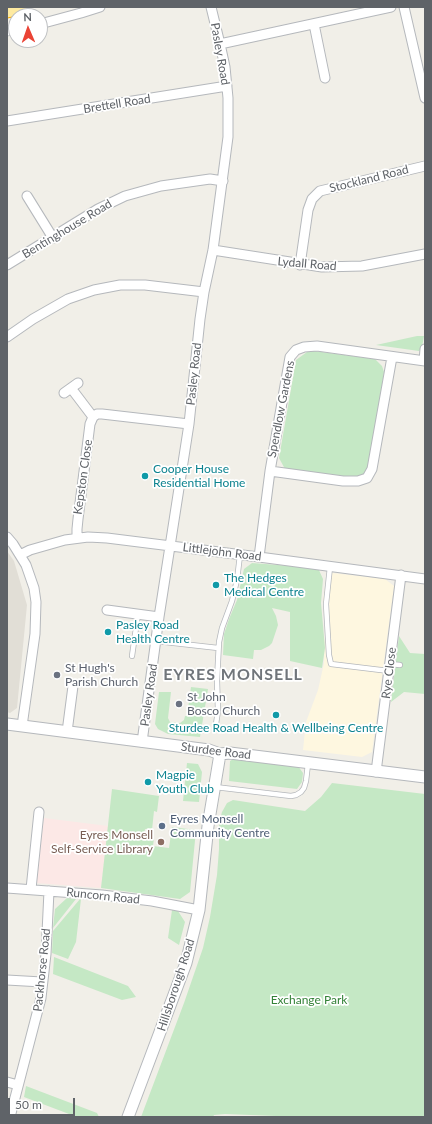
<!DOCTYPE html>
<style>
body{margin:0}
#map{position:relative;width:432px;height:1124px;overflow:hidden;background:#f1efe8;font-family:Lato,sans-serif}
canvas{display:block}
.frame{position:absolute;inset:0;border:8px solid #5f6368;pointer-events:none}
.north{position:absolute;left:8px;top:8px;width:40px;height:40px;box-sizing:border-box;background:#fff;border:1px solid #bfc1c3;border-radius:50%;rotate:358deg;font-size:11px;font-weight:700;line-height:16px;text-align:center;color:#5f6368}
.north::after{content:'';display:block;margin:auto;width:14px;height:18px;background:#ea4335;clip-path:polygon(50% 0,100% 100%,50% 72%,0 100%)}
.scale{position:absolute;left:8px;top:1098px;width:67px;height:18px;box-sizing:border-box;border:2px solid #5f6368;border-top:0;padding-left:5px;font-size:12px;line-height:14px;white-space:nowrap;color:#5f6368;-webkit-text-stroke:3px #fff;paint-order:stroke}
</style>
<div id="map">
<canvas width="432" height="1124"></canvas>
<div class="frame"></div>
<div class="north">N</div>
<div class="scale">50 m</div>
</div>
<script>
const ctx = document.querySelector('canvas').getContext('2d');
ctx.lineJoin = 'round';
function fill(path, color) { ctx.fillStyle = color; ctx.fill(path, 'evenodd'); }
const poly = rows => new Path2D(rows.map(r => 'M' + r).join(''));
function strokePath(path, color, width, dash) { ctx.strokeStyle = color; ctx.lineWidth = width; ctx.lineCap = dash ? 'butt' : 'round'; ctx.setLineDash(dash || []); ctx.stroke(path); }
function drawText(font, color, halo, rows, align = 'center') {
  ctx.font = font + ' Lato,sans-serif'; ctx.lineWidth = 3.5; ctx.setLineDash([]); ctx.textBaseline = 'middle'; ctx.strokeStyle = halo; ctx.fillStyle = color; for (const [text, x, y, turn = 0] of rows) {
    ctx.save(); ctx.translate(x, y); ctx.rotate((+turn || 0) * Math.PI / 180); ctx.textAlign = isNaN(turn) ? turn : align; if (halo) ctx.strokeText(text, 0, 0); ctx.fillText(text, 0, 0); ctx.restore();
  }
}
fill(poly([
 [332,573,385,579,394,586,372,752,362,757,303,750,306,722,318,690,324,663,325,631,323,598,327,577]
]), '#fef7e0');
fill(poly([
 [7,551,14,561,27,605,17,708,10,713,7,712]
]), '#e1ded6');
fill(poly([
 [44,818,108,826,101,888,36,883]
]), '#fce8e6');
fill(poly([
 [417,336,424,336,422,347,419,351,376,345],
 [314,351,375,359,382,366,384,372,370,468,365,474,354,478,285,469,279,458,296,360,307,352],
 [252,563,318,568,323,579,321,603,325,648,322,668,290,661,290,612,272,608,276,616,278,625,272,643,269,646,261,650,254,650,253,659,223,655,224,634,229,619,237,600,244,569],
 [399,636,410,653,425,654,425,694,404,692,391,702],
 [191,687,208,689,200,737,168,734,158,729,155,724,159,692,171,692,168,718,170,722,180,723,184,720,185,716,187,716],
 [235,758,298,766,303,773,302,782,297,789,229,781,230,761],
 [187,763,198,764,202,772,199,802,183,801],
 [332,783,425,794,425,1117,301,1117,225,1114,214,1115,213,1117,141,1117,184,1003,203,948,210,917,217,875,219,849,219,823,222,812,227,803,233,800,305,811,321,797],
 [112,789,159,796,157,812,154,811,152,830,145,829,144,835,150,836,150,838,154,838,153,846,169,848,172,827,196,830,190,892,180,899,101,888],
 [67,898,76,899,53,928,55,909],
 [80,899,81,899,76,942,68,959,52,953,53,931],
 [172,910,178,911,185,922,179,945,168,938],
 [54,957,128,986,136,997,122,1000,53,974],
 [26,1086,97,1113,99,1117,77,1117,24,1097]
]), '#c5e8c5');
const service = poly([
 [330,567,326,604,329,655,331,664,389,671],
 [156,641,218,648],
 [132,656,138,614],
 [390,664,400,665],
 [216,724,218,711,217,681,219,642,222,628,232,601,237,580,240,555],
 [215,787,291,796,296,795,301,792,304,788,306,781,308,764]
]);
const minor = poly([
 [404,7,425,98],
 [40,24,81,13,100,7],
 [314,24,325,78],
 [7,31,16,29],
 [220,44,391,7],
 [7,121,227,86],
 [27,196,53,238],
 [213,250,322,267,362,266,425,254],
 [7,265,98,209,125,196,161,186,210,179,223,181],
 [300,265,308,210,312,199,320,191,425,166],
 [7,337,33,319,68,299,94,290,120,285,145,285,204,292],
 [424,361,425,349],
 [71,388,93,417],
 [64,393,78,383],
 [270,471,343,481,358,481,367,478,372,469,392,357],
 [7,537,13,544,26,565,34,588,36,602,35,634,22,726],
 [77,538,77,529,78,519,90,424,93,417,97,414,102,414,189,424],
 [20,555,30,550,65,540,88,537,107,538,259,557,425,579],
 [259,557,270,471,290,357,296,350,304,347,317,346,425,361],
 [107,610,159,617],
 [67,732,73,686],
 [142,742,159,617,189,424,200,319,204,292,213,250,228,137,228,98,225,67,220,44,211,7],
 [376,772,401,575],
 [7,888,102,895,152,901,199,910],
 [31,889,39,812],
 [7,980,42,982],
 [7,1082,18,1085],
 [10,1117,41,998,46,954,49,891]
]);
const tertiary = poly([
 [7,724,209,750,220,754,230,753,425,777],
 [128,1117,186,963,199,910,208,826,220,754]
]);
const trunk = poly([
 [7,10,21,7]
]);
strokePath(service, '#b5b8bc', 6);
strokePath(minor, '#b5b8bc', 11);
strokePath(tertiary, '#b5b8bc', 13);
strokePath(trunk, '#f9ab00', 17);
strokePath(service, '#fff', 4.5);
strokePath(minor, '#fff', 9);
strokePath(tertiary, '#fff', 11);
strokePath(trunk, '#feeaa1', 15);
for (const [x, y, r, color] of [
 [145,476,4,"#0f9aa8"],
 [216,585,4,"#0f9aa8"],
 [108,632,4,"#0f9aa8"],
 [57,675,4,"#6b7280"],
 [179,704,4,"#6b7280"],
 [276,715,4,"#0f9aa8"],
 [148,782,4,"#0f9aa8"],
 [162,826,4,"#5c6f8a"],
 [161,842,4,"#8d6e63"]
]) { const dot = new Path2D(); dot.arc(x, y, r, 0, 2 * Math.PI); ctx.fillStyle = color; ctx.fill(dot); strokePath(dot, '#fff', 1.5); }
drawText('12px', '#5f6368', '#fff', [
 ["Pasley Road",220,54,80],
 ["Brettell Road",117,104,-9],
 ["Stockland Road",369,179,-14],
 ["Bentinghouse Road",67,229,-31],
 ["Lydall Road",307,264,5],
 ["Pasley Road",194,374,-84],
 ["Spendlow Gardens",281,409,-79],
 ["Kepston Close",83,477,-82],
 ["Littlejohn Road",222,552,7],
 ["Rye Close",389,673,-83],
 ["Pasley Road",149,695,-82],
 ["Sturdee Road",216,751,7],
 ["Runcorn Road",103,896,6],
 ["Packhorse Road",42,970,-84],
 ["Hillsborough Road",176,985,-72]
]);
drawText('12px', '#0d838f', '#fff', [
 ["Cooper House",153,469],
 ["Residential Home",153,483],
 ["The Hedges",224,578],
 ["Medical Centre",224,592],
 ["Pasley Road",116,625],
 ["Health Centre",116,639],
 ["Sturdee Road Health & Wellbeing Centre",276,728,"center"],
 ["Magpie",156,775],
 ["Youth Club",156,789]
], 'left');
drawText('12px', '#5b616d', '#fff', [
 ["St Hugh's",65,668],
 ["Parish Church",65,682],
 ["St John",187,697],
 ["Bosco Church",187,711]
], 'left');
drawText('12px', '#4e5e75', '#fff', [
 ["Eyres Monsell",170,819],
 ["Community Centre",170,833]
], 'left');
drawText('12px', '#785e54', '#fff', [
 ["Eyres Monsell",153,835],
 ["Self-Service Library",153,849]
], 'right');
drawText('12px', '#348238', '#fff', [
 ["Exchange Park",309,1000]
]);
ctx.letterSpacing = '1px';
drawText('bold 16px', '#70757a', '#fff', [
 ["EYRES MONSELL",233,675]
]);
ctx.letterSpacing = '0px';
</script>
